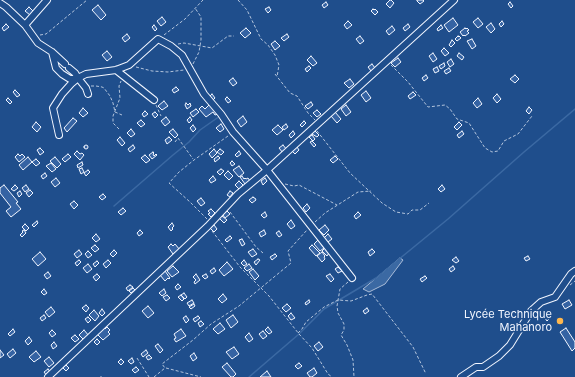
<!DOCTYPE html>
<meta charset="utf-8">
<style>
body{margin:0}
canvas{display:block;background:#1f4e8c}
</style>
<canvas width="575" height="377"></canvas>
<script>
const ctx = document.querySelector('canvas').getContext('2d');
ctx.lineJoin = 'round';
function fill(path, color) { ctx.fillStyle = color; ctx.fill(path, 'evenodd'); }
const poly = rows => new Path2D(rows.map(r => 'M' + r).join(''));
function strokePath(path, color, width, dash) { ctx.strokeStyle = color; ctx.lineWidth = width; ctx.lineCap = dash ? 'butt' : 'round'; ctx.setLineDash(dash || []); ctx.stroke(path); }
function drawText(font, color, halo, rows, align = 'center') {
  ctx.font = font + ' Inter,sans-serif'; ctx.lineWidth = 3; ctx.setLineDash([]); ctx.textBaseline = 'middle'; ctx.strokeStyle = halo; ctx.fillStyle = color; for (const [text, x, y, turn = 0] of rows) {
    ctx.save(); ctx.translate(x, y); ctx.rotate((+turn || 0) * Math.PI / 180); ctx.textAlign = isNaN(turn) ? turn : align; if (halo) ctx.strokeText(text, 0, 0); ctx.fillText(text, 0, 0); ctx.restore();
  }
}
const water = poly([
 [400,258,403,260,385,284,369,292,363,289,400,258]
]);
fill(water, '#3b69a3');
strokePath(water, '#a8bbd7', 1);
strokePath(poly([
 [114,206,173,155,189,142,200,130,220,116],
 [249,377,299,334,324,309,376,278,448,219,524,152,575,109]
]), '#3b69a3', 1.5);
const building = poly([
 [390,0,391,0,394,3,390,8,386,4,390,0],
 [417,0,423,0,424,1,420,4,417,1,417,0],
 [326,2,328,5,324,8,322,5,326,2],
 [510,2,513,6,511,8,508,4,510,2],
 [98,5,106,15,101,20,92,10,98,5],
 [29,7,33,11,30,15,25,11,29,7],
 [269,7,271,10,268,13,265,9,269,7],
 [373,9,374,10,375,9,378,12,375,15,371,11,373,9],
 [162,17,166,22,161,26,157,21,162,17],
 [453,18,458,25,449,32,444,25,453,18],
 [478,18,483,24,478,28,473,22,478,18],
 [348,21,352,25,347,29,344,25,348,21],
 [502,21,504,24,501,27,499,24,502,21],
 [491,23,495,29,491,33,486,27,491,23],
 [6,24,9,27,4,31,2,28,6,24],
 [408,24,410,27,405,31,403,28,408,24],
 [154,25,157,29,155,31,152,27,154,25],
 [441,25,443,28,438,31,437,29,441,25],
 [392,26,395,30,389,35,386,31,392,26],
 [246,28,251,33,245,38,240,33,246,28],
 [465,28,466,29,467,28,469,30,467,31,469,33,465,36,464,35,463,36,460,32,465,28],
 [127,34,130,38,125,42,122,38,127,34],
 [287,34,289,37,284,41,281,38,287,34],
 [360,36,364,41,360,44,356,39,360,36],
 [458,36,458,37,459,36,461,38,457,41,455,39,458,36],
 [472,39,476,46,472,49,467,41,472,39],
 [452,40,455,43,451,47,449,45,452,40],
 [275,41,280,46,275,50,271,44,275,41],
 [444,48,449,53,445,56,441,51,444,48],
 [107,51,112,57,107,61,102,55,107,51],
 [433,53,437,59,433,62,429,56,433,53],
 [459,53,464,57,462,60,457,56,459,53],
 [311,56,317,63,313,66,307,60,311,56],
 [398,58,401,62,395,67,391,63,398,58],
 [451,59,454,64,450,67,447,62,451,59],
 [444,63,445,66,441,69,439,66,444,63],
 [372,64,375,68,371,71,368,67,372,64],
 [309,66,311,68,307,72,305,69,309,66],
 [437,67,439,71,435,73,433,69,437,67],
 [449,68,451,71,446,74,444,71,449,68],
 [426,75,428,78,424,81,422,78,426,75],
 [515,75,519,79,515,83,510,79,515,75],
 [233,78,237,83,233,86,229,81,233,78],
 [350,79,354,84,349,88,344,83,350,79],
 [176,87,179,90,174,93,172,90,176,87],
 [15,90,20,95,17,97,13,92,15,90],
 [366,91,371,98,366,102,361,95,366,91],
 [413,92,416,95,410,99,408,96,413,92],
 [212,94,215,98,213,100,210,96,212,94],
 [497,94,501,99,497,103,493,98,497,94],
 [227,97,231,101,228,103,225,99,227,97],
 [8,98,12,102,10,104,6,100,8,98],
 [478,98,482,104,477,108,473,103,478,98],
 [164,101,168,106,162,110,158,106,164,101],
 [311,102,313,105,308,109,305,106,311,102],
 [186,103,188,105,190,103,191,106,187,109,185,105,186,103],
 [210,104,218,114,215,115,213,112,206,117,199,109,202,106,205,109,210,104],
 [346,105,351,112,346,116,341,109,346,105],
 [529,107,532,110,529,114,526,111,529,107],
 [83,108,88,113,83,117,79,113,83,108],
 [196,109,199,112,193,117,190,113,196,109],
 [317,110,321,114,317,117,313,113,317,110],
 [145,111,148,114,144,117,142,114,145,111],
 [155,112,158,115,155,118,152,114,155,112],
 [335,112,341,119,337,123,331,116,335,112],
 [243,116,247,122,241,127,237,121,243,116],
 [166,117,170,122,165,126,161,121,166,117],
 [190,117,192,120,189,123,187,120,190,117],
 [73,118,77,121,67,132,64,128,73,118],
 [141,120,145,124,141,127,137,123,141,120],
 [304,121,306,123,302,127,300,125,304,121],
 [36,122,41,127,37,132,32,127,36,122],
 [459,122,462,125,457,130,454,127,459,122],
 [221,124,224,129,220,132,216,128,221,124],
 [286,124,288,127,284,130,282,127,286,124],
 [193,125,196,129,193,132,190,128,193,125],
 [278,125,283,130,277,135,272,130,278,125],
 [131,129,135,134,131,137,127,133,131,129],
 [173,129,178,135,175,138,169,132,173,129],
 [293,131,295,134,291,138,289,135,293,131],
 [315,131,319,135,317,137,312,134,315,131],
 [462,131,464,134,459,138,457,135,462,131],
 [312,135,315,139,313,141,309,137,312,135],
 [120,137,125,143,122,146,117,140,120,137],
 [169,137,172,140,167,144,165,140,169,137],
 [312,141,316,145,314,147,310,142,312,141],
 '84 147a2 2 0 1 1 4 0a2 2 0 1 1-4 0Z',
 [133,145,135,148,130,152,128,149,133,145],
 [283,145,287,150,283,153,279,148,283,145],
 [297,147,299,150,295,154,292,151,297,147],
 [40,148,44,152,40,155,37,150,40,148],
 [214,149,217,153,212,158,209,154,214,149],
 [220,149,224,152,221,155,217,152,220,149],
 [77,151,80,154,82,153,84,155,80,160,74,154,77,151],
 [239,151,241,154,237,157,235,155,239,151],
 [153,152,154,153,153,154,154,156,156,154,157,155,152,159,149,155,153,152],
 [18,154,20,156,22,154,25,157,19,162,15,157,18,154],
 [68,154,71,157,65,162,62,159,68,154],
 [145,155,150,160,146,163,141,158,145,155],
 [218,156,220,158,215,162,214,159,218,156],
 [335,156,338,159,333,163,330,160,335,156],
 [28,157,32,162,23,170,19,165,28,157],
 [55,157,61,164,57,168,50,161,55,157],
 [36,159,40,163,36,166,32,162,36,159],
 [232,161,235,164,232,166,230,163,232,161],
 [82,162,83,165,78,168,77,165,82,162],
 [51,163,56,169,52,172,46,166,51,163],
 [239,166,244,173,239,177,233,170,239,166],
 [82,168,84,172,81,174,79,169,82,168],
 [221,169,224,171,220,175,217,172,221,169],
 [88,170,90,172,86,176,84,173,88,170],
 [228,171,233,176,229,180,224,175,228,171],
 [45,173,47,176,43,179,41,176,45,173],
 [213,176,216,180,211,183,209,180,213,176],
 [242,176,244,179,245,178,246,179,248,178,250,181,245,184,240,177,242,176],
 [56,178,60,183,55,187,51,182,56,178],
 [265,178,267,181,263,185,261,181,265,178],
 [239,181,243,185,239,189,235,185,239,181],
 [4,185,18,202,16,203,21,209,11,217,6,211,11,207,0,193,0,188,4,185],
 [15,185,18,188,14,191,11,189,15,185],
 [26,185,29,189,25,192,22,188,26,185],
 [442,185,445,189,441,192,438,189,442,185],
 [30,190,33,193,29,197,26,193,30,190],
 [20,191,22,194,19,197,17,193,20,191],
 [230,191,233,193,230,197,227,195,230,191],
 [103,194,106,197,102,200,99,197,103,194],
 [253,197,254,198,255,198,256,200,252,203,249,200,253,197],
 [201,198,205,203,201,206,197,201,201,198],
 [74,201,78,205,74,209,70,204,74,201],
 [307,204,310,208,306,212,303,208,307,204],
 [123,208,126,211,121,215,118,212,123,208],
 [211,209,215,213,211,217,208,214,210,213,208,211,211,209],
 [227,211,230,214,225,218,223,215,227,211],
 [265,212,267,216,264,218,261,215,265,212],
 [358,212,361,215,356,219,354,216,358,212],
 [222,216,227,220,224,223,219,218,222,216],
 [291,220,295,226,291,229,287,224,291,220],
 [37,221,38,223,34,227,32,225,37,221],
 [172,223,174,226,172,228,173,229,171,231,168,227,172,223],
 [25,224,29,228,26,231,22,227,25,224],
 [214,225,217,229,214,232,210,228,214,225],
 [325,225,329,230,324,235,319,230,325,225],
 [24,230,26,233,22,237,20,235,23,232,22,231,24,230],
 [140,230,143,233,139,236,137,233,140,230],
 [264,230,266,234,261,237,259,233,264,230],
 [279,231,282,235,279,237,276,233,279,231],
 [96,234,100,239,96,242,92,238,96,234],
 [328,234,332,239,328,242,324,238,328,234],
 [230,236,232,238,227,242,225,240,230,236],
 [242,239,245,244,242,246,239,240,242,239],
 [318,240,324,248,320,251,314,244,318,240],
 [171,244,173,246,175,244,180,250,177,253,176,252,173,254,168,247,171,244],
 [95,245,99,249,95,252,91,248,95,245],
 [312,245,320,253,316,256,309,248,312,245],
 [325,248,329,253,327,256,322,251,325,248],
 [253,249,257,254,252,257,248,252,253,249],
 [372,249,375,252,370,256,368,252,372,249],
 [79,250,82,254,77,258,74,254,79,250],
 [114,250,117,253,113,257,110,254,114,250],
 [88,251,92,255,88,258,85,254,88,251],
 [40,252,46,259,38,266,32,259,40,252],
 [322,252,325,256,324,257,325,259,322,262,317,256,322,252],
 [275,254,277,256,272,260,270,257,275,254],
 [528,256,530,259,526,261,524,258,528,256],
 [456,257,459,261,456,263,452,260,456,257],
 [258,259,260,260,256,265,254,262,258,259],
 [79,260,81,262,77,266,75,263,79,260],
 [108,260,111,263,106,268,103,264,108,260],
 [244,260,247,264,244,266,241,263,244,260],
 [97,261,99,263,95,267,93,264,97,261],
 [227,262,233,269,224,276,219,270,227,262],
 [88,264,92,269,87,273,83,268,88,264],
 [249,264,252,268,247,271,244,268,249,264],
 [173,266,179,272,172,277,167,271,173,266],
 [453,266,455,269,451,272,449,269,453,266],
 [338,267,342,271,338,273,335,269,338,267],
 [214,268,216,271,212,274,210,271,214,268],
 [253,269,259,276,255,280,249,272,253,269],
 [165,271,170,278,169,279,168,278,165,281,160,275,165,271],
 [48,272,51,276,47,279,44,275,48,272],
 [97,274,100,277,96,281,93,277,97,274],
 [196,274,200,280,195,284,194,282,196,280,193,277,196,274],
 [206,274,208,277,205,279,202,276,206,274],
 [330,274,334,279,331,282,326,276,330,274],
 [425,276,427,278,422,282,420,279,425,276],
 [178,284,181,287,177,290,175,287,178,284],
 [130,285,133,287,128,291,126,288,130,285],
 [133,288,135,290,131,293,129,291,133,288],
 [44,289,47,293,44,295,41,292,44,289],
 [164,289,166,293,162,296,159,293,164,289],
 [184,293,187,297,185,299,181,295,184,293],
 [223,294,227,299,222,303,218,299,223,294],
 [167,295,170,298,166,301,163,297,167,295],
 [181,295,184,299,182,301,178,297,181,295],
 [192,300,194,303,189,306,187,303,192,300],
 [309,300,310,302,306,305,305,303,309,300],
 [569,300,572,305,565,309,562,304,569,300],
 [194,304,195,306,191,309,189,307,194,304],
 [287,304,291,308,286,312,282,308,287,304],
 [86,305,89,308,86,312,82,308,86,305],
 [148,306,154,313,148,318,142,311,148,306],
 [51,307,55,312,49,317,45,312,51,307],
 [367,308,369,311,365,314,363,311,367,308],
 [102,309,105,313,102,316,99,313,102,309],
 [94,310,99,316,95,321,89,315,94,310],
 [291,313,295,318,291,320,288,316,291,313],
 [44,315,46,318,42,321,40,318,44,315],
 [233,315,238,322,231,328,226,320,233,315],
 [548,315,550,318,547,321,544,317,548,315],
 [186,316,189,320,186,323,183,318,186,316],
 [198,316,200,318,195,322,193,319,198,316],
 [88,317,91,320,88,323,85,319,88,317],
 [201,321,204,324,200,327,198,323,201,321],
 [220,323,225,329,218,334,213,329,220,323],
 [107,327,110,330,108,332,110,334,103,340,97,334,104,328,105,329,107,327],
 [268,327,272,332,269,334,265,330,268,327],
 [566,328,575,342,575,348,572,351,560,332,566,328],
 [13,329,15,332,10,336,8,334,13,329],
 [181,329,186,336,176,342,174,339,176,338,174,334,181,329],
 [52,330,56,334,52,337,49,333,52,330],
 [84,330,89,336,84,340,79,335,84,330],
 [263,331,267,336,263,339,259,334,263,331],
 [249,333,253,339,249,342,245,337,249,333],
 [75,335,79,339,75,342,71,338,75,335],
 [29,337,32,341,28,345,25,341,29,337],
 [97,339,100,342,97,345,94,342,97,339],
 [54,342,57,346,53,349,51,345,54,342],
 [319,342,323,347,318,351,314,346,319,342],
 [158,344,163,350,160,353,155,346,158,344],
 [234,347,239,354,232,359,226,352,234,347],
 [13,349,16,353,10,358,7,354,13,349],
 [0,350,4,355,0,358,0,350],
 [146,350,148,353,143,357,141,354,146,350],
 [36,351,41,357,34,362,29,357,36,351],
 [194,353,197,358,193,361,190,356,194,353],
 [149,355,152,358,148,360,146,357,149,355],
 [49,357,54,363,49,367,44,361,49,357],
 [132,358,134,362,131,364,128,361,132,358],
 [121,359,124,362,121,365,118,362,121,359],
 [227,363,236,374,233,377,231,377,222,367,227,363],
 [299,363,302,366,298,369,295,366,299,363],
 [66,365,69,368,66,371,63,368,66,365],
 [136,367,139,370,135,373,132,370,136,367],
 [314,368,317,373,312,377,310,377,307,373,314,368],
 [48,369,51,373,47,376,44,372,48,369],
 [267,371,271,377,260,377,267,371]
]);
fill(building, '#3563a3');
strokePath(building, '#f2f6ff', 1);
const minor = poly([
 [0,3,6,7,25,25,38,43,52,52,65,64],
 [25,25,47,0],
 [52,52,56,68,62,74,70,79,76,79],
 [69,68,75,73,78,78,86,74,116,70,129,65,158,39,171,46,182,55,204,94,221,114,233,132,267,170,352,278],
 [116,70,154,100],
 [59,135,53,108,62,94,71,84,78,78,86,88,88,94],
 [48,377,208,226,238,194,267,170,454,0],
 [461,377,476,367,483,367,499,356,510,345,531,311,541,302,555,297,571,274,575,271]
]);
strokePath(minor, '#f2f6ff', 8);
strokePath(poly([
 [238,0,247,10,261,39,268,45,275,55,279,65,277,77],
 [40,35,46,34,87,0],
 [164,35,185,19,203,0],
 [178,44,184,43,212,48,228,36,234,36],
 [193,64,199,52,201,40,201,17,195,8],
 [391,65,408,82,428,107,445,105,450,109,457,119,469,123,485,148,492,152,498,151,504,141,518,134,532,116],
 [136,67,152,71,168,72,184,70],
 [275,74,290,93,297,96,308,113,315,120],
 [91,86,96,86,102,87,104,88,110,96,113,103,115,112,122,115],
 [156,105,161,116],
 [119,129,113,123,113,116,120,98,119,86,121,81],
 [317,131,350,173,382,203,396,212,408,214,412,210,420,210,429,203],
 [175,142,178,138,193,159],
 [285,184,294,186,299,185,337,205],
 [230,212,256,247,263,253],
 [207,219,190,202,169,183,179,172,194,160,228,136],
 [315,222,325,213,358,192,371,191],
 [212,231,240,267,269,296,299,334,312,348,328,374,332,377],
 [348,282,340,289,337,306,338,313,344,324,344,330,341,335,347,345,353,360,354,377],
 [570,285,575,281],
 [298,333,302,329,306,322,324,307,338,300,351,301,367,295,372,294,413,347,426,374],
 [137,358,149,377],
 [166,368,201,377],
 [101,376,101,377],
 [154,377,165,368,162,364,193,340,211,324,239,306,291,263,288,251,307,230]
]), '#b3c4dc', 1, [3, 2]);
strokePath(minor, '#1f4e8c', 6);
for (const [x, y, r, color] of [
 [560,321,4,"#ffb74d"]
]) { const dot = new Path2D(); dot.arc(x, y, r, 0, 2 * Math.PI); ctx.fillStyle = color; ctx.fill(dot); strokePath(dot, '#1f4e8c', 1.5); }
drawText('11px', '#f2f6ff', '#1f4e8c', [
 ["Lycée Technique",552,315],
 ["Mahanoro",552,328]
], 'right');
</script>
